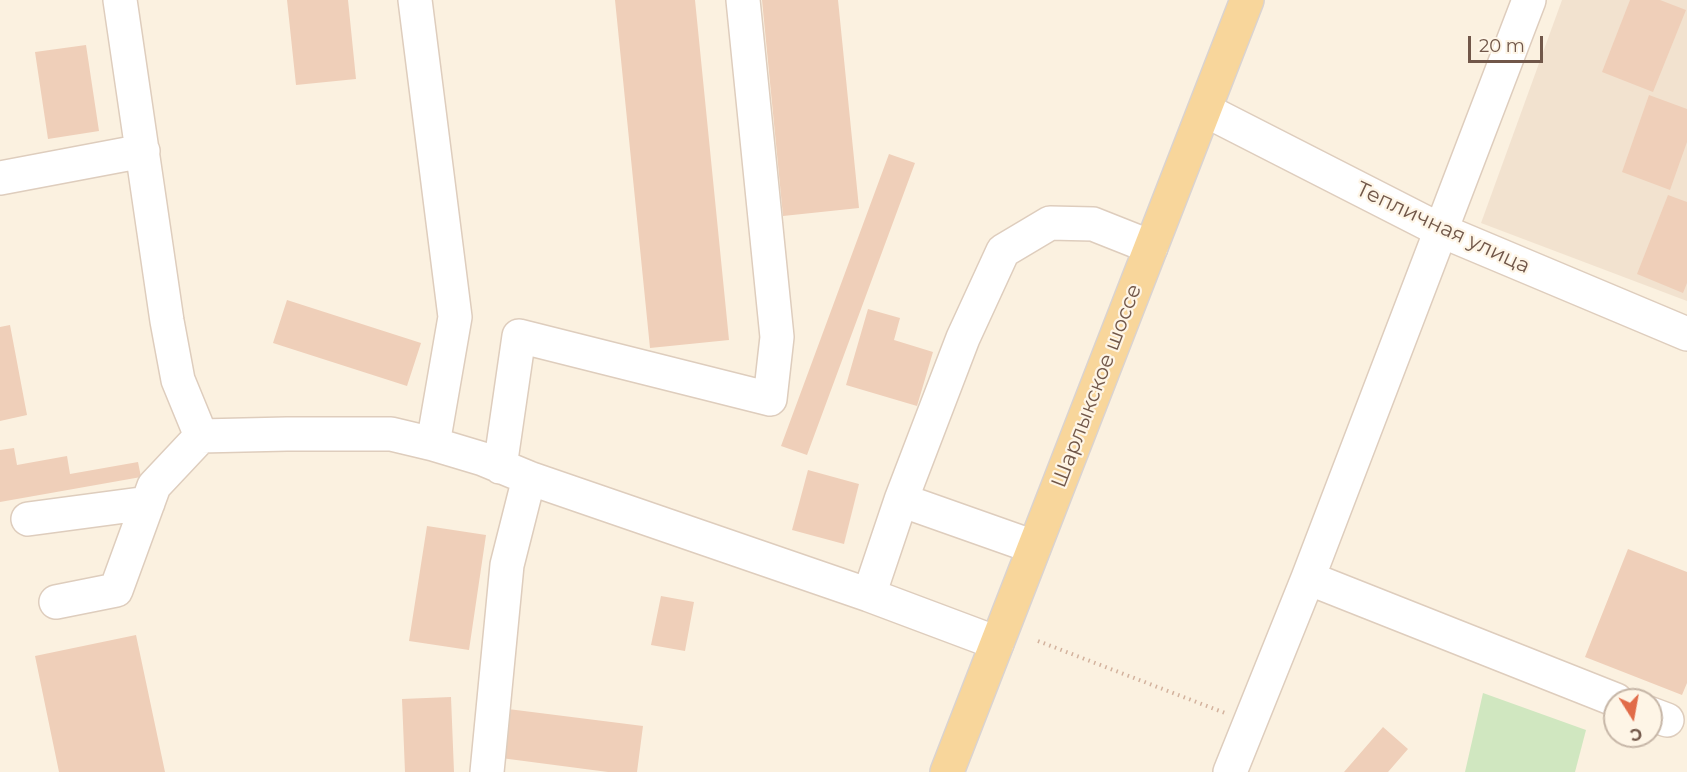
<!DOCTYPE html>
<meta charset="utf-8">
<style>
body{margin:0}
#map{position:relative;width:1687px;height:772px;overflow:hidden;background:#fbf1e0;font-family:Montserrat,sans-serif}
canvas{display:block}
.north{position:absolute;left:1603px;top:688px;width:60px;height:60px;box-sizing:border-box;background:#fef5e6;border:2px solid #c6b6a7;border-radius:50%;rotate:169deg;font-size:16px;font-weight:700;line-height:24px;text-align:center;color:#715749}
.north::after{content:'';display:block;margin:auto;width:21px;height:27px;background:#e16c49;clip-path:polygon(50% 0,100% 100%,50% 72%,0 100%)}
.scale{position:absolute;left:1468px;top:36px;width:75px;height:27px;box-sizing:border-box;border:3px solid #715749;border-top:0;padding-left:8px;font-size:18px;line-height:21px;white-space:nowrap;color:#715749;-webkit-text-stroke:4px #fef5e6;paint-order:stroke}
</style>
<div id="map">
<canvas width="1687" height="772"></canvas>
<div class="north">С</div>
<div class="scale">20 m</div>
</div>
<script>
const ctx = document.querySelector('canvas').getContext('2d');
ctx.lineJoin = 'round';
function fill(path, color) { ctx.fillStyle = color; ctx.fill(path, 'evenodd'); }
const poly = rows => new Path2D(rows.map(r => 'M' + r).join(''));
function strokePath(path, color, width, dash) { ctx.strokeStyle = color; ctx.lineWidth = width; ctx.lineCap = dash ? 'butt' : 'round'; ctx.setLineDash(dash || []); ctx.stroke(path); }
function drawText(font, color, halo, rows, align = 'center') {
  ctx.font = font + ' Montserrat,sans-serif'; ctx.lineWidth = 4.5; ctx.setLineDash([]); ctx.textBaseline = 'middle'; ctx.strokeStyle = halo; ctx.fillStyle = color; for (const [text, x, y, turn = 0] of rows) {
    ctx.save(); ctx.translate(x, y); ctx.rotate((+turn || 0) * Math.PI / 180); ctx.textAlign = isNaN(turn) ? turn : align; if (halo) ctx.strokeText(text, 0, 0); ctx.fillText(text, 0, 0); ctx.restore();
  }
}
fill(poly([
 [1562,0,1687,0,1687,301,1481,223]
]), '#f2e2cf');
fill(poly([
 [1483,693,1586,730,1575,772,1465,772]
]), '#d0e7c0');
fill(poly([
 [287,0,348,0,356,79,296,85],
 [615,0,695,0,729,340,650,348],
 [762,0,838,0,859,208,783,216],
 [1630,0,1660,0,1686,10,1653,92,1602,72],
 [86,45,99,131,48,139,35,52],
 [1649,95,1687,109,1687,142,1670,190,1622,172],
 [889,154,915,163,807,455,781,446],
 [1668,195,1687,202,1687,283,1683,293,1637,274],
 [287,300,421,343,407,386,273,343],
 [868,309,900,318,894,340,933,352,917,406,846,385],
 [10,325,27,415,0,421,0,327],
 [14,448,17,465,67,456,70,474,138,462,141,477,0,502,0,450],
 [808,470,859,484,844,544,792,530],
 [427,526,486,535,469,650,409,641],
 [1628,549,1687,572,1687,683,1682,695,1585,657],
 [661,596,694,602,685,651,651,645],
 [136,635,165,772,59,772,35,656],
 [451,697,454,772,405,772,402,699],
 [508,709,643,726,637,772,608,772,501,758],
 [1383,727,1408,749,1388,772,1344,772]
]), '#efcfb9');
const minor = poly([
 [120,0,167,321,178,380,201,436],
 [415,0,455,317,433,444],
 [1205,110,1442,231,1687,334],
 [0,178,143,151],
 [500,467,519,336,770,399,777,337,743,0],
 [901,500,963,338,1003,251,1050,223,1093,224,1151,247],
 [28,519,148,503],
 [1308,578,1616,700],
 [869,595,997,643],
 [56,602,116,590,154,486,201,436,287,434,391,434,433,444,483,459,529,478,869,595,901,500,1034,547],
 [1651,714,1667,720],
 [487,772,507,565,529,478],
 [1230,772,1308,578,1529,0]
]);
const major = poly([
 [947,772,1247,0]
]);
strokePath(minor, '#decdbd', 36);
strokePath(major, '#dad3d0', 36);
strokePath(poly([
 [1038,641,1225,713]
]), '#d3b29d', 4, [1.5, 4.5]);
strokePath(minor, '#fff', 33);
strokePath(major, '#f8d69b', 33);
drawText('21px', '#715749', '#fef5e6', [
 ["Тепличная улица",1443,228,25],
 ["Шарлыкское шоссе",1097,386,-69]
]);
</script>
